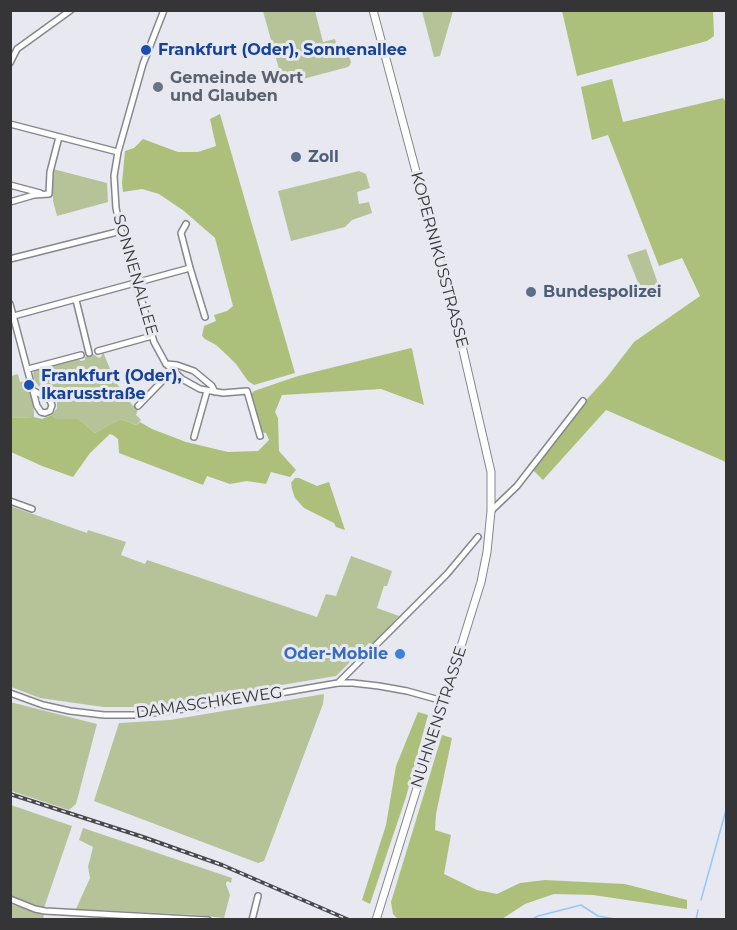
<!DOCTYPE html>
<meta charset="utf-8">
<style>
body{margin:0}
#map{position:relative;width:737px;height:930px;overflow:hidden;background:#e8e8f1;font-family:Montserrat,sans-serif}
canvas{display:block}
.frame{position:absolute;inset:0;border:12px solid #353538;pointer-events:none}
</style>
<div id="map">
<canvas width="737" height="930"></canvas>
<div class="frame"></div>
</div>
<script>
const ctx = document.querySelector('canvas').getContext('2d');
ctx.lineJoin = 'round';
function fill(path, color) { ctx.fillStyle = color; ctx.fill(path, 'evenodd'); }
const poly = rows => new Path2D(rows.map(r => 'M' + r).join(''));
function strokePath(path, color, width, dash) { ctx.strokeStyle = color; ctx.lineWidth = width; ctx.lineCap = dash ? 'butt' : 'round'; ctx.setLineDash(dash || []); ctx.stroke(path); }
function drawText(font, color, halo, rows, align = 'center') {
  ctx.font = font + ' Montserrat,sans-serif'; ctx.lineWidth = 6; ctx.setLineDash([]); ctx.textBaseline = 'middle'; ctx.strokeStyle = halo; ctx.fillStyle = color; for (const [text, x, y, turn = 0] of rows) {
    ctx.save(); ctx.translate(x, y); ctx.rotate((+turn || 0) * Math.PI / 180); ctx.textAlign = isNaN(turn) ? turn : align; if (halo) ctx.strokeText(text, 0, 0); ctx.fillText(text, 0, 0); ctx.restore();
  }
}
fill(poly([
 [263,11,315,11,323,42,335,39,337,48,344,47,348,53,351,62,350,65,348,67,288,83,284,83,282,80],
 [422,11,453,11,440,56,434,57],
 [53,169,107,183,108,202,57,216,53,201],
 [359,171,366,174,370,188,357,192,359,204,369,202,372,213,352,220,345,227,291,241,278,191],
 [646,249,658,284,641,290,627,255],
 [103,352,115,381,133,406,134,405,138,409,136,415,141,420,136,425,120,419,95,433,79,419,57,419,52,415,57,408,57,402,55,398,40,388,35,381,33,374,34,371,36,370,78,359,81,361,85,360,85,357,93,354,99,358,101,357],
 [18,374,20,382,26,381,28,392,31,392,34,412,34,417,11,418,11,376],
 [10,506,87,533,88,530,126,542,121,555,145,564,147,560,317,617,326,594,336,596,351,556,392,571,387,586,384,586,377,608,399,616,372,645,369,643,336,676,148,707,103,707,40,698,11,687],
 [324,694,323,704,264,861,258,863,94,801,119,723,170,720],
 [10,702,97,724,76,804,69,810,11,791],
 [11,805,72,826,44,908,23,902,11,896],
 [83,828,232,878,231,883,227,881,226,884,230,895,224,918,197,915,76,909,90,878,88,867,93,847,79,840],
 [10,904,44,915,43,919,11,919]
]), '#b6c399');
fill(poly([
 [562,11,713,11,714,36,707,41,577,76],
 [612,79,623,122,723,98,726,102,726,462,606,410,543,480,528,465,607,377,634,342,700,296,682,258,659,266,608,135,592,140,581,87],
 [220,114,295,373,254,385,248,381,236,364,228,356,216,345,205,339,202,336,204,326,216,321,214,315,227,311,233,306,215,238,184,211,159,194,142,189,123,192,122,183,125,151,134,148,143,139,178,152,198,152,216,146,210,119],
 [411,348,412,349,424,405,381,389,282,395,275,412,278,418,279,451,296,470,290,477,271,472,266,484,247,481,230,484,207,476,203,485,119,453,118,439,113,435,110,434,90,453,73,477,42,466,11,452,11,418,34,417,42,419,52,415,57,419,79,419,95,433,120,419,136,425,140,422,152,429,186,442,228,452,258,451,269,440,266,433,261,432,251,394,254,391,298,376],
 [295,478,299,478,317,486,329,482,345,530,336,527,334,523,304,508,295,498,292,489,291,483],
 [418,712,428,715,406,797,370,904,362,900,386,825,396,766],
 [442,735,452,738,436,814,435,830,451,835,444,874,477,890,497,894,520,883,545,880,625,884,687,900,687,909,593,895,554,894,525,904,502,919,398,919,393,914,391,902]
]), '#acc07b');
strokePath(poly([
 [701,900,726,810],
 [531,920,538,916,581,905,598,916,621,920],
 [696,920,698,910]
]), '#92c8fe', 1.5);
const minor = poly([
 [164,10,143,64,118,152,114,176,116,208,121,231,154,342,166,364,182,379,200,389,223,393,247,391,260,436],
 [10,63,17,49,71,10],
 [10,124,118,152],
 [10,185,40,193],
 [10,202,34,195,49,194,50,172,59,137],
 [186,224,181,233,190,268,205,317],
 [10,259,121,231],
 [76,300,89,353],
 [10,304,37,406,41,412,45,413,50,411,52,405,49,399,34,391],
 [10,317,190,268],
 [98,351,152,336],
 [166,364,177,365,194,371,212,386,215,392],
 [28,369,81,355],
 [138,406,172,371],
 [194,437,207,391],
 [10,501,32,509],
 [491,511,517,486,583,401],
 [338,683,447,574,478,537],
 [10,693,43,705,70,711,104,715,137,715,199,707,338,683,353,683,379,686,407,691,443,701],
 [10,899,35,909,45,911,208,920],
 [252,920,258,896]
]);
const major = poly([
 [373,10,459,333,491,472,491,511,487,552,481,582,376,920]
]);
strokePath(minor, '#86868e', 8);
strokePath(major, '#86868e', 9);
strokePath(minor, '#fff', 5);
strokePath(major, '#fff', 7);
const rail = poly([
 [10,794,143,837,222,865,349,920]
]);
strokePath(rail, '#48484c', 4);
strokePath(rail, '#e8e8f1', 1.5, [4.5]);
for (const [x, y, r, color] of [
 [146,50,6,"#1a4fb4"],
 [158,87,6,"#6b7280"],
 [296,157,6,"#5c6f8a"],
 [531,292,6,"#5c6f8a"],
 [29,385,6,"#1a4fb4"],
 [400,654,6,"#3f7fe0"]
]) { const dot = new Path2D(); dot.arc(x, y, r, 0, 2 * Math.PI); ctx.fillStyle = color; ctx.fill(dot); strokePath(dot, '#e8e8f1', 2); }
drawText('bold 16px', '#164399', '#e8e8f1', [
 ["Frankfurt (Oder), Sonnenallee",158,50],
 ["Frankfurt (Oder),",41,376],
 ["Ikarusstraße",41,394]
], 'left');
drawText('bold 16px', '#5b616d', '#e8e8f1', [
 ["Gemeinde Wort",170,78],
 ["und Glauben",170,96]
], 'left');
drawText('bold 16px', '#4e5e75', '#e8e8f1', [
 ["Zoll",308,157],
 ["Bundespolizei",543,292]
], 'left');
drawText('16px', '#353538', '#e8e8f1', [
 ["KOPERNIKUSSTRASSE",439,260,75],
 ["SONNENALLEE",135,275,74],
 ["DAMASCHKEWEG",209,703,-8],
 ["NUHNENSTRASSE",439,717,-72]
]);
drawText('bold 16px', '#366cbe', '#e8e8f1', [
 ["Oder-Mobile",388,654]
], 'right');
</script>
